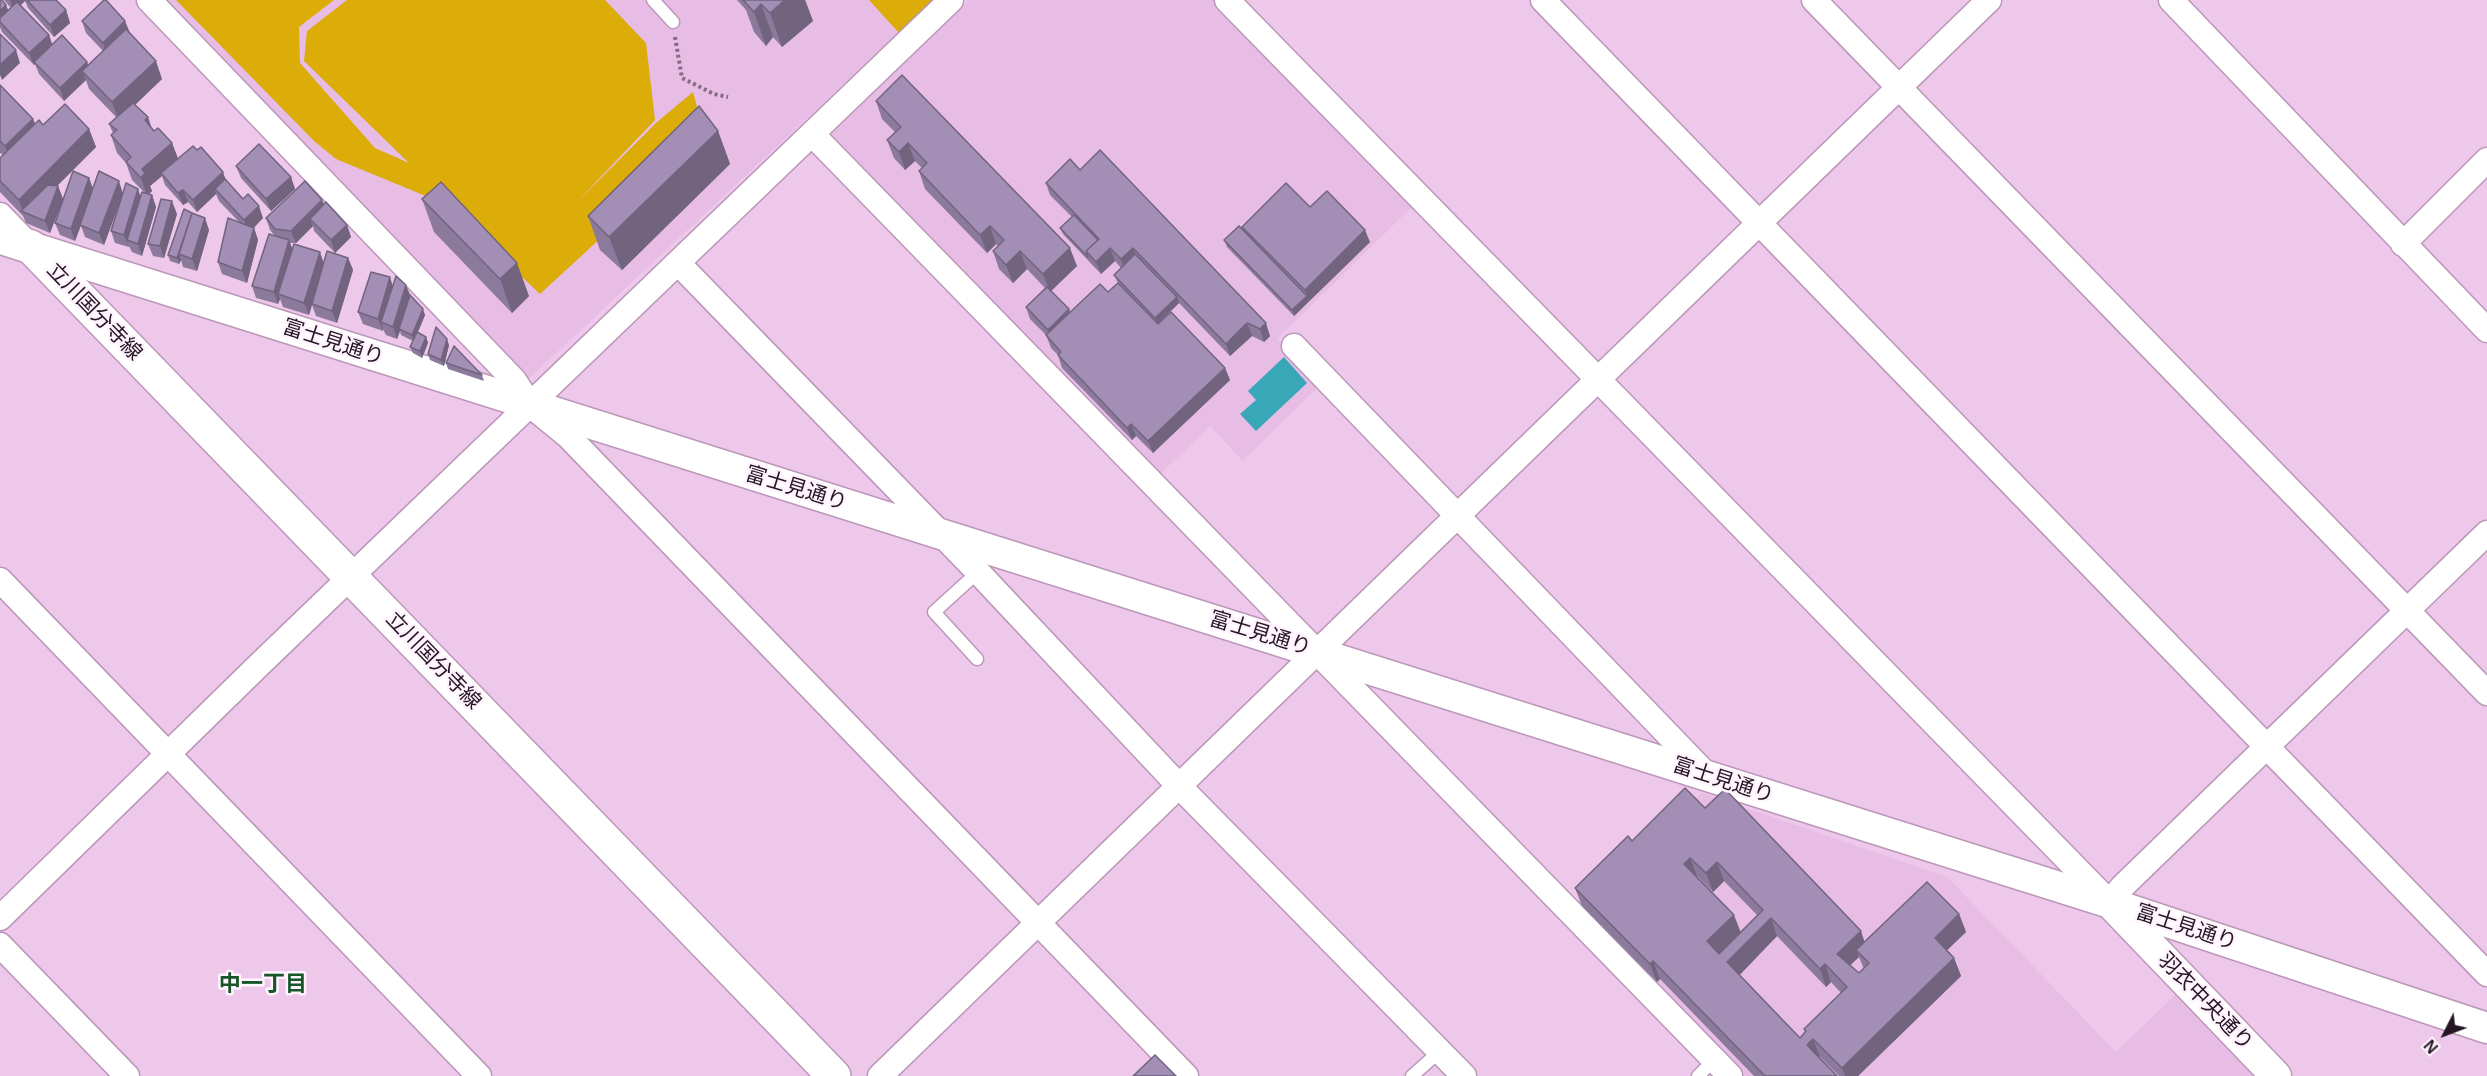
<!DOCTYPE html>
<meta charset="utf-8">
<style>
body{margin:0}
#map{position:relative;width:2487px;height:1076px;overflow:hidden;background:#eec8eb;font-family:Helvetica,sans-serif}
canvas{display:block}
.north{position:absolute;left:2415px;top:1004px;width:60px;height:60px;-webkit-text-stroke:4px #fff3fe;paint-order:stroke;rotate:228deg;font-size:16px;font-weight:700;line-height:24px;text-align:center;color:#241723}
.north::after{content:'';display:block;margin:auto;width:21px;height:27px;background:#241723;clip-path:polygon(50% 0,100% 100%,50% 72%,0 100%)}
</style>
<div id="map">
<canvas width="2487" height="1076"></canvas>
<div class="north">N</div>
</div>
<script>
const ctx = document.querySelector('canvas').getContext('2d');
ctx.lineJoin = 'round';
function fill(path, color) { ctx.fillStyle = color; ctx.fill(path, 'evenodd'); }
const poly = rows => new Path2D(rows.map(r => 'M' + r).join(''));
function strokePath(path, color, width, dash) { ctx.strokeStyle = color; ctx.lineWidth = width; ctx.lineCap = dash ? 'butt' : 'round'; ctx.setLineDash(dash || []); ctx.stroke(path); }
function drawText(font, color, halo, rows, align = 'center') {
  ctx.font = font + ' Helvetica,"Noto Sans JP",sans-serif'; ctx.lineWidth = 5; ctx.setLineDash([]); ctx.textBaseline = 'middle'; ctx.strokeStyle = halo; ctx.fillStyle = color; for (const [text, x, y, turn = 0] of rows) {
    ctx.save(); ctx.translate(x, y); ctx.rotate((+turn || 0) * Math.PI / 180); ctx.textAlign = isNaN(turn) ? turn : align; if (halo) ctx.strokeText(text, 0, 0); ctx.fillText(text, 0, 0); ctx.restore();
  }
}
fill(poly([
 [160,0,933,0,523,384],
 [969,0,1218,0,1416,203,1277,339,1321,384,1243,461,1210,426,1155,479,826,139],
 [1702,793,1947,877,2116,1052,2177,993,2257,1076,1737,1076,1572,906]
]), '#e7bce5');
fill(poly([
 [176,0,334,0,299,27,300,63,375,148,409,163,304,61,307,31,347,0,605,0,646,43,655,120,575,204,657,122,693,92,706,141,540,294,445,204,336,159,314,141],
 [869,0,933,0,899,33]
]), '#dcac08');
fill(poly([
 [1284,357,1307,383,1256,431,1240,414,1256,400,1248,391]
]), '#38a7b7');
const service = poly([
 [653,0,673,22],
 [977,659,934,612,978,572],
 [1412,1076,1440,1051],
 [1698,1076,1714,1060]
]);
const minor = poly([
 [149,0,514,380,530,405,568,436,1186,1076],
 [1227,0,2110,903,2122,887,2487,533],
 [1543,0,2487,974],
 [1814,0,2487,693],
 [2171,0,2487,330],
 [812,134,1730,1076],
 [0,215,28,244],
 [2403,244,2487,160],
 [678,263,978,572,1179,786,1464,1076],
 [1294,346,1708,776],
 [0,580,479,1076],
 [0,918,260,664,951,0],
 [0,945,127,1076],
 [880,1076,1989,0]
]);
const tertiary = poly([
 [31,247,2110,903,2487,1028],
 [2112,905,2276,1076]
]);
const secondary = poly([
 [0,237,31,247,834,1076]
]);
strokePath(service, '#bb97b8', 15);
strokePath(minor, '#bb97b8', 27);
strokePath(tertiary, '#bb97b8', 33);
strokePath(secondary, '#bb97b8', 36);
strokePath(poly([
 [675,37,682,78,714,94,728,97]
]), '#846b82', 4, [3, 3]);
strokePath(service, '#fff', 12);
strokePath(minor, '#fff', 24);
strokePath(tertiary, '#fff', 30);
strokePath(secondary, '#fff', 33);
fill(poly([
 [0,0,6,5,8,10,11,8,4,0,56,0,66,10,70,23,54,37,28,8,25,1,21,5,49,35,52,44,87,62,88,65,103,51,86,33,82,21,125,21,129,33,162,79,135,105,151,128,154,131,172,143,178,159,197,150,223,172,226,181,243,199,263,218,254,228,258,240,247,283,222,274,218,262,239,222,219,201,216,194,197,212,188,202,183,205,165,185,162,176,150,186,152,191,149,194,152,195,156,207,142,256,132,252,129,246,129,247,115,243,111,231,120,201,104,245,85,237,81,226,75,241,60,235,55,223,89,178,93,188,123,193,138,189,140,197,144,192,132,180,126,163,117,153,111,135,113,133,109,124,116,117,89,89,86,80,64,101,39,74,35,64,34,65,2,32,0,27],
 [737,0,805,0,813,21,782,47,773,37,766,46,754,32,746,10],
 [0,85,33,119,35,124,89,129,96,147,57,186,58,186,63,199,50,233,26,223,23,216,0,192,0,158,3,155,0,153],
 [876,101,1077,266,1051,291,1069,309,1070,313,1108,292,1118,283,1114,275,1121,268,1115,261,1101,274,1063,234,1060,228,1072,217,1050,195,1046,183,1080,170,1270,336,1264,342,1252,336,1230,356,1179,303,1158,324,1225,368,1230,380,1153,453,1136,436,1132,440,1062,368,1058,355,1051,348,1046,335,1030,319,1026,307,1045,288,1027,269,1013,283,999,269,993,251,998,246,996,244,987,253,925,189,919,171,922,168,915,161,905,170,894,158,887,140,895,132,882,119],
 [718,131,730,164,622,270,600,250,588,216],
 [236,166,291,177,295,189,271,211,241,178],
 [422,199,529,296,512,313,434,232],
 [322,200,324,204,347,225,351,237,335,253,314,231,313,226,296,243,290,243,292,249,324,263,348,258,353,270,337,323,316,316,312,305,309,315,283,307,280,299,278,304,256,298,252,286,275,236,270,230,266,218],
 [1310,207,1370,242,1294,316,1227,247,1224,240,1244,231,1242,227],
 [177,214,164,258,153,256,148,244],
 [209,230,197,271,183,267,181,260,179,264,170,261,168,255],
 [393,286,410,296,425,315,418,332,426,337,428,343,422,358,413,353,410,347,413,341,401,335,400,331,397,339,386,335,383,329,383,331,363,324,358,312],
 [449,345,444,366,430,360,428,354],
 [446,363,482,375,484,381,448,369],
 [1705,808,1865,942,1959,914,1966,932,1947,950,1954,958,1961,976,1858,1076,1839,1076,1820,1057,1819,1057,1837,1076,1754,1076,1660,979,1657,982,1582,906,1575,888,1632,841],
 [1696,876,1697,876,1713,892,1724,881,1757,915,1740,932],
 [1777,936,1826,987,1831,982,1841,993,1804,1029,1805,1032,1800,1038,1739,975],
 [1859,957,1864,969,1859,973,1850,965]
]), '#8c7a9d');
fill(poly([
 [10,0,25,0,25,1,14,11],
 [785,0,805,0,813,21,782,47,770,13],
 [761,4,773,37,766,46,754,12],
 [6,5,11,18,0,22,0,11],
 [66,10,70,23,54,37,50,25],
 [125,21,130,33,107,56,103,43],
 [49,35,53,47,34,62,35,64,34,65,29,53],
 [16,50,20,63,2,80,0,75,0,65],
 [156,61,162,79,119,120,112,102],
 [87,62,92,74,82,71,86,80,64,101,60,88],
 [148,117,154,135,145,120],
 [33,119,40,137,11,164,5,146],
 [89,129,96,147,29,214,23,211,19,200],
 [718,131,730,164,622,270,609,237],
 [172,143,179,161,161,173,162,176,150,186,152,191,147,196,141,178,142,169],
 [908,143,915,161,905,170,899,152],
 [223,172,227,184,215,189,216,194,197,212,193,200],
 [291,177,295,189,271,211,266,199],
 [89,178,93,190,75,241,71,229],
 [119,181,123,194,104,245,99,233],
 [58,186,63,199,50,233,45,221],
 [138,189,142,201,127,240,129,247,124,235],
 [183,190,188,202,183,205,178,193],
 [152,195,156,207,142,256,138,244],
 [322,200,327,212,310,219,313,226,296,243,291,231],
 [172,201,177,214,164,258,160,246],
 [259,206,263,218,249,232,244,220],
 [193,213,179,254,181,260,179,264,177,258],
 [205,218,209,230,197,271,192,259],
 [347,225,351,237,335,253,331,240],
 [990,226,996,244,987,253,980,235],
 [254,228,258,240,247,283,242,271],
 [1365,230,1370,242,1294,316,1292,310,1307,296,1305,290],
 [289,240,294,253,278,294,280,299,278,304,274,292],
 [1070,248,1077,266,1050,292,1043,274],
 [1110,248,1115,261,1101,274,1096,262],
 [1133,248,1138,260,1125,272,1121,259],
 [1020,251,1027,269,1013,283,1006,265],
 [320,252,324,264,309,315,304,303],
 [348,258,353,270,337,323,332,311],
 [517,263,529,296,512,313,500,279],
 [390,277,394,290,381,322,383,329,383,331,378,319],
 [406,285,411,297,399,329,400,331,397,339,393,327],
 [1177,297,1179,303,1157,324,1155,318],
 [423,309,425,315,414,341,412,335],
 [1069,309,1073,322,1053,342,1048,330],
 [1247,323,1252,336,1230,356,1226,344],
 [1266,323,1270,336,1264,342,1260,329],
 [426,337,428,343,422,358,420,351],
 [447,339,449,345,444,366,441,360],
 [1225,368,1230,380,1153,453,1148,441],
 [1131,424,1136,436,1132,440,1127,428],
 [1690,858,1697,876,1691,882,1684,864],
 [1717,862,1724,881,1713,892,1706,873],
 [1959,914,1966,932,1941,956,1935,938],
 [1734,915,1741,933,1714,960,1707,941],
 [1771,918,1777,936,1734,981,1727,962],
 [1861,931,1867,949,1856,950,1859,957,1843,972,1837,954],
 [1954,958,1961,976,1858,1076,1845,1076,1842,1068],
 [1653,961,1660,979,1657,982,1650,964],
 [1825,964,1831,982,1826,987,1820,969],
 [1813,1039,1820,1057,1814,1063,1807,1045]
]), '#72637f');
const building = poly([
 [0,0,2,0,6,5,0,11,0,0],
 [27,0,56,0,66,10,50,25,27,0],
 [104,0,106,0,125,21,103,43,82,21,104,0],
 [743,0,785,0,770,13,761,4,754,12,743,0],
 [17,2,49,35,29,53,0,22,0,18,17,2],
 [126,29,156,61,112,102,82,71,126,29],
 [0,34,16,50,0,65,0,34],
 [62,35,87,62,60,88,34,62,62,35],
 [902,75,1070,248,1043,274,1020,251,1006,265,993,251,1004,240,990,226,980,235,919,171,927,163,908,143,899,152,887,140,901,127,876,101,902,75],
 [0,85,33,119,5,146,0,141,0,85],
 [133,103,148,117,145,120,154,131,158,128,172,143,142,169,145,173,141,178,126,162,131,157,111,135,117,130,109,124,133,103],
 [65,104,89,129,19,200,0,181,0,158,39,120,43,125,65,104],
 [699,106,718,131,609,237,588,216,699,106],
 [259,144,291,177,266,199,236,166,259,144],
 [193,146,197,150,201,147,223,172,193,200,183,190,178,193,161,173,193,146],
 [1100,150,1266,323,1260,329,1247,323,1226,344,1133,248,1121,259,1110,248,1096,262,1086,251,1099,239,1046,183,1070,159,1080,170,1100,150],
 [73,171,89,178,71,229,55,223,73,171],
 [99,171,119,181,99,233,80,225,99,171],
 [225,179,243,199,248,194,259,206,244,220,215,189,225,179],
 [305,181,322,200,291,231,275,229,266,218,305,181],
 [441,182,517,263,500,279,422,199,441,182],
 [126,183,138,189,124,235,111,231,126,183],
 [1286,183,1310,207,1327,191,1365,230,1305,290,1242,227,1286,183],
 [48,185,58,186,45,221,21,211,48,185],
 [142,192,152,195,138,244,127,240,142,192],
 [161,199,172,201,160,246,148,244,161,199],
 [326,202,347,225,331,240,310,219,326,202],
 [184,209,192,213,177,258,168,255,184,209],
 [192,213,205,218,192,259,179,254,192,213],
 [1074,215,1098,240,1086,251,1088,257,1060,228,1074,215],
 [228,218,254,228,242,271,218,262,228,218],
 [1239,226,1307,296,1292,310,1224,240,1239,226],
 [269,234,289,240,274,292,252,286,269,234],
 [294,244,320,252,304,303,278,294,294,244],
 [327,251,348,258,332,311,312,304,327,251],
 [1135,254,1177,297,1155,318,1114,275,1135,254],
 [371,272,390,277,378,319,358,312,371,272],
 [396,276,406,285,393,327,381,322,396,276],
 [1118,283,1158,324,1171,312,1225,368,1148,441,1131,424,1127,428,1058,355,1061,352,1046,335,1100,284,1108,292,1118,283],
 [1047,287,1069,309,1048,330,1026,307,1047,287],
 [410,295,423,309,412,335,399,329,410,295],
 [436,327,447,339,441,360,428,354,436,327],
 [417,332,426,337,420,351,410,347,417,332],
 [454,346,482,375,446,363,454,346],
 [1685,788,1705,808,1725,789,1861,931,1837,954,1859,973,1869,963,1856,950,1927,882,1959,914,1935,938,1954,958,1842,1068,1813,1039,1807,1045,1837,1076,1765,1076,1653,961,1650,964,1575,888,1628,836,1632,841,1685,788],
 [1690,858,1706,873,1717,862,1763,910,1719,954,1707,941,1734,915,1684,864,1690,858],
 [1771,918,1820,969,1825,964,1847,987,1804,1029,1806,1031,1800,1038,1727,962,1771,918],
 [1155,1055,1176,1076,1133,1076,1155,1055]
]);
fill(building, '#a38eb6');
strokePath(building, '#72637f', 1.5);
drawText('21px', '#241723', '#fff3fe', [
 ["立川国分寺線",94,312,46],
 ["富士見通り",333,343,18],
 ["富士見通り",796,489,17],
 ["富士見通り",1260,634,17],
 ["立川国分寺線",433,661,46],
 ["富士見通り",1723,781,18],
 ["富士見通り",2186,928,18],
 ["羽衣中央通り",2205,1002,46]
]);
drawText('bold 22px', '#165627', '#fff3fe', [
 ["中一丁目",263,985]
]);
</script>
